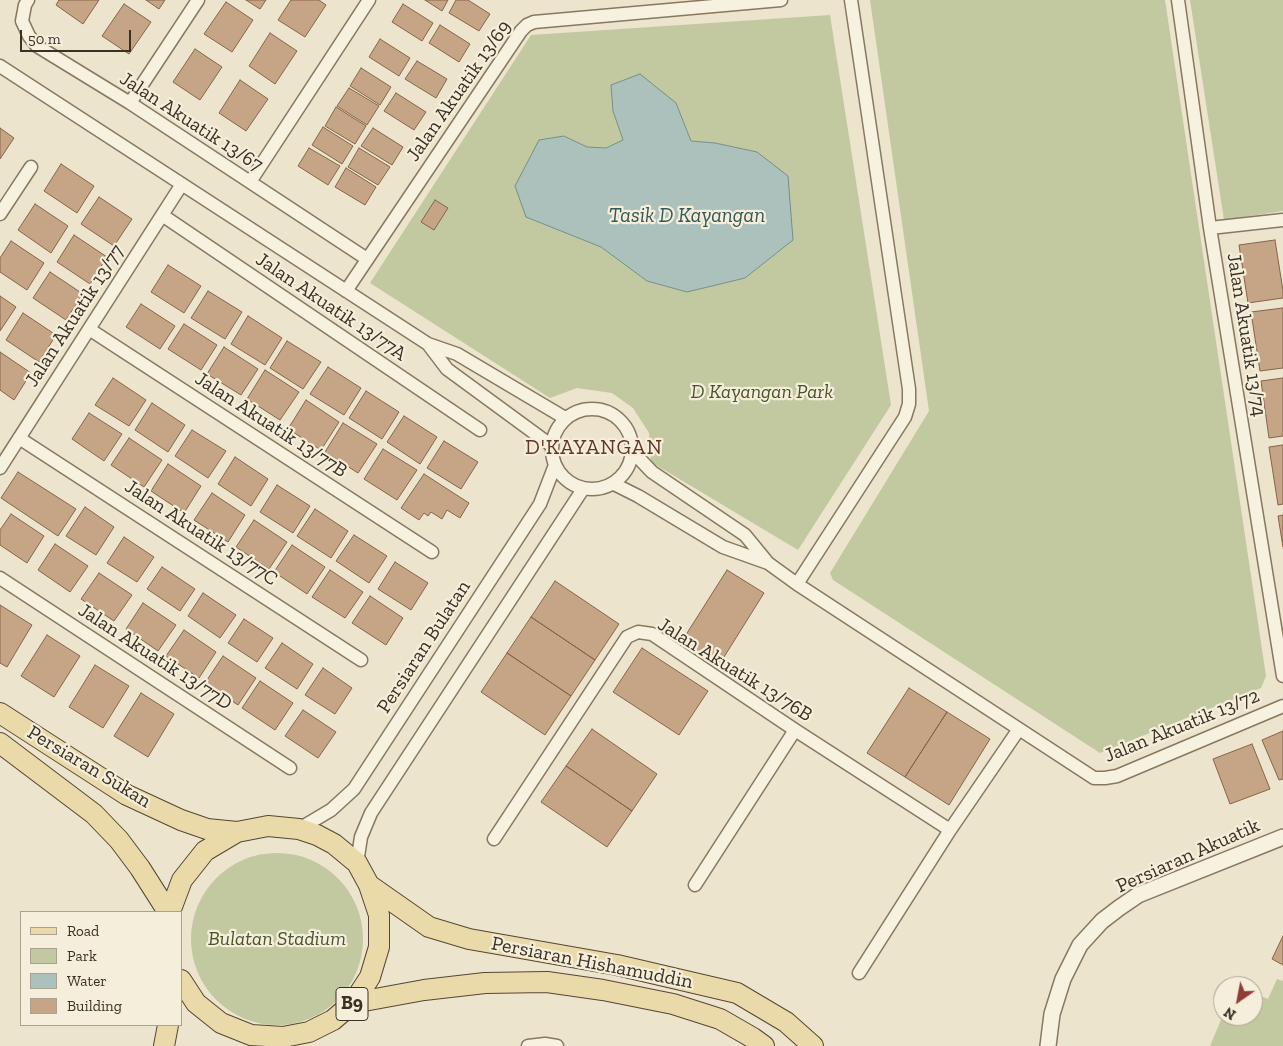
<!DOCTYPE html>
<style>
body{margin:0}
#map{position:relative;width:1283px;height:1046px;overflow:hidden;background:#ece4cc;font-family:"Zilla Slab",serif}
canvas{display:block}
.legend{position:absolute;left:20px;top:911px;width:162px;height:115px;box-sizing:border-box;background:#f4eedb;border:1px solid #aaa291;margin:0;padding:6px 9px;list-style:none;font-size:15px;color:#3a3023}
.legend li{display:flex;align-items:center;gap:10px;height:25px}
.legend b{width:25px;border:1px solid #aaa291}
.north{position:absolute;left:1213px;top:976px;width:50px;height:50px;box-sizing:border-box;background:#f4eedb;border:1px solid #aaa291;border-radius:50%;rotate:213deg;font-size:14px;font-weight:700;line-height:20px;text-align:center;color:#3a3023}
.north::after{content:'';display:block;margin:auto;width:18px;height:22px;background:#913c37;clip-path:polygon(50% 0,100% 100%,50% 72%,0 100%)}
.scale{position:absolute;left:20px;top:30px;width:111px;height:22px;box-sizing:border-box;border:2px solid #3a3023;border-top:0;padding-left:6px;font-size:15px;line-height:18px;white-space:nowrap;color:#3a3023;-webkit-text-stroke:4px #f4eedb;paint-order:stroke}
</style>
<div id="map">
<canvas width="1283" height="1046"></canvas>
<ul class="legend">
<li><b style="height:6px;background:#eadaa9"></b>Road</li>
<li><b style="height:14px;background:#c2c9a1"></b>Park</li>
<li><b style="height:14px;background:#acc1bc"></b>Water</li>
<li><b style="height:14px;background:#c6a586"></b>Building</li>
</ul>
<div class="north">N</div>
<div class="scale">50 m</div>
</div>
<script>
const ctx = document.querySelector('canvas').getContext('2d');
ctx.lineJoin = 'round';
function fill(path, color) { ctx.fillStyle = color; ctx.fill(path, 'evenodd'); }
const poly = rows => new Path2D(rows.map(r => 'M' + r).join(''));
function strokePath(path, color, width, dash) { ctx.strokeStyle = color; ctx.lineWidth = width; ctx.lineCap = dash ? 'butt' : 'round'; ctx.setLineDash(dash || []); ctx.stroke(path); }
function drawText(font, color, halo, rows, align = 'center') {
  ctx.font = font + ' "Zilla Slab",serif'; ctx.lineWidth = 4.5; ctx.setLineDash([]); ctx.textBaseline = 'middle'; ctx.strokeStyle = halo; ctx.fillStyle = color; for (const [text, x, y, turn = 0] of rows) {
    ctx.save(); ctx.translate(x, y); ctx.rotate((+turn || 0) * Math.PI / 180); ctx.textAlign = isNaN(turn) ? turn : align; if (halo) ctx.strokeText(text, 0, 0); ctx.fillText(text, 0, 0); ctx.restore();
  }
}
fill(poly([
 [870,0,1165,0,1266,676,1261,688,1100,753,833,580,830,573,929,411],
 [1190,0,1283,0,1283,211,1224,220],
 [830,15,891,405,798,550,651,462,649,433,633,408,612,393,577,388,550,398,370,283,531,35],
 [676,103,691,141,715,143,757,152,793,240,745,278,687,292,647,281,601,247,526,217,564,136,587,147,607,148,623,140,613,111],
 '191 939a86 86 0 1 1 172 0a86 86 0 1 1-172 0Z',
 [1277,979,1283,981,1283,1046,1210,1046,1223,1015,1253,1016,1253,993,1268,999]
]), '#c2c9a1');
const water = poly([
 [640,74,676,103,691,141,715,143,757,152,788,176,793,240,745,278,687,292,647,281,601,247,526,217,515,186,539,140,564,136,587,147,606,148,623,140,613,111,611,85,640,74]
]);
fill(water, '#acc1bc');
strokePath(water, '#738f8a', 1);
const building = poly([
 [59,0,99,0,83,24,56,5,59,0],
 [146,0,165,0,159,9,146,0],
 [246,0,266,0,260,9,246,0],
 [291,0,319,0,326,5,305,37,278,20,291,0],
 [425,0,448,0,442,11,425,0],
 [456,0,468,0,490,14,479,31,449,13,456,0],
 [226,2,253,20,232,52,204,34,226,2],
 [124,4,151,22,129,54,102,36,124,4],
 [403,4,433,23,422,41,392,22,403,4],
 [440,25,470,44,459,62,429,43,440,25],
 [270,33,297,51,275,84,249,66,270,33],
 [380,39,410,58,399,76,369,57,380,39],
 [195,49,222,67,200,100,173,82,195,49],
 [417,61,447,79,436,98,405,79,417,61],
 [361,68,391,87,380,105,350,86,361,68],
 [240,80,268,99,246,131,219,113,240,80],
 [349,88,379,106,367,125,337,106,349,88],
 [396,93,426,112,414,130,384,111,396,93],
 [336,107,366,126,355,144,325,126,336,107],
 [323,127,353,146,342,164,312,145,323,127],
 [0,128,14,138,0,159,0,128],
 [373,128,403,147,392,165,361,146,373,128],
 [309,148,340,166,328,185,298,166,309,148],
 [359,148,390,167,378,185,348,167,359,148],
 [61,164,94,186,77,213,44,191,61,164],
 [346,168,376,187,365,205,335,187,346,168],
 [99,197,132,219,114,246,81,224,99,197],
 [435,200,448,208,434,230,421,222,435,200],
 [35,204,68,226,51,253,18,230,35,204],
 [74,235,107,257,90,284,57,262,74,235],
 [1275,240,1283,291,1283,298,1248,303,1239,245,1275,240],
 [11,241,44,263,27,290,0,272,0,258,11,241],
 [168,265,201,286,184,313,151,292,168,265],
 [50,272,83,294,66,320,33,298,50,272],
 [208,291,242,312,225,339,191,318,208,291],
 [0,296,16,307,0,331,0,296],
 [141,304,175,326,160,349,126,327,141,304],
 [1283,308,1283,368,1260,371,1251,312,1283,308],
 [23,313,56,335,39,362,6,340,23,313],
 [248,316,282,338,265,365,231,344,248,316],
 [184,324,217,345,201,370,168,349,184,324],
 [287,341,321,362,303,389,270,368,287,341],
 [224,347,258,369,241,395,207,374,224,347],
 [0,352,31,373,14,400,0,390,0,352],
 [328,367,361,388,344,415,310,394,328,367],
 [265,370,299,392,280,420,247,399,265,370],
 [113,378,146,400,129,426,95,405,113,378],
 [1283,378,1283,436,1269,438,1261,381,1283,378],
 [366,391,399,412,382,439,349,418,366,391],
 [306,400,339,422,321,450,288,429,306,400],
 [152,403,185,425,168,452,135,430,152,403],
 [89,413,122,434,104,461,72,439,89,413],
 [404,416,437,437,420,464,387,442,404,416],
 [343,423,377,444,358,473,325,452,343,423],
 [192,430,226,451,208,478,175,456,192,430],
 [129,438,162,460,144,487,111,465,129,438],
 [444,441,478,462,461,489,427,468,444,441],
 [1283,445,1283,504,1278,505,1269,447,1283,445],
 [383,449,417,470,397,500,364,479,383,449],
 [235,457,268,479,251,506,218,484,235,457],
 [168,464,201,486,184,513,151,491,168,464],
 [18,472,76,509,58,536,1,498,18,472],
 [424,474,469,503,460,518,447,510,442,519,431,512,428,516,424,513,419,520,401,508,424,474],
 [277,485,310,506,293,533,260,512,277,485],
 [212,493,245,515,228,542,194,520,212,493],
 [85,507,114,527,96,555,66,536,85,507],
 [315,509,348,531,331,558,297,536,315,509],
 [11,514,44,536,27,563,0,545,0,530,11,514],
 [1283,515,1283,547,1278,516,1283,515],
 [254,520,287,542,269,569,236,547,254,520],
 [354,535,387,556,369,583,336,561,354,535],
 [124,537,154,557,137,582,107,563,124,537],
 [55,544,88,566,70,592,38,570,55,544],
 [292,545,325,567,307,594,274,572,292,545],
 [395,562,428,583,411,610,378,589,395,562],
 [162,567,195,589,180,611,147,589,162,567],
 [330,570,363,592,345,618,312,597,330,570],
 [727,570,764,593,719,665,682,641,727,570],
 [99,573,132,595,114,621,81,599,99,573],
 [555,581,619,624,595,660,531,617,555,581],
 [203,593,236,615,220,638,188,616,203,593],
 [370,596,403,618,386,645,352,623,370,596],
 [143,603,176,625,158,651,126,629,143,603],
 [0,605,32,625,7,667,0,663,0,605],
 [531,617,595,660,571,696,507,653,531,617],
 [244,619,273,638,257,662,228,643,244,619],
 [184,630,216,652,199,678,166,656,184,630],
 [47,635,80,656,54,697,21,676,47,635],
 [282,643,313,664,297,689,265,668,282,643],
 [642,648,708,691,679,735,613,692,642,648],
 [507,653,571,696,545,735,481,692,507,653],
 [223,656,256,678,238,705,205,683,223,656],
 [95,665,129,686,103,728,69,707,95,665],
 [323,668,352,688,335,714,305,695,323,668],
 [260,681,293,703,275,730,242,708,260,681],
 [909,688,947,712,905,777,867,753,909,688],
 [141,693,174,714,148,757,114,736,141,693],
 [303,710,336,732,318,758,285,736,303,710],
 [947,712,990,739,949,805,905,777,947,712],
 [592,729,657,774,632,811,566,766,592,729],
 [1283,731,1283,779,1279,780,1262,740,1283,731],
 [1252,744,1270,789,1230,804,1213,759,1252,744],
 [566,766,632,811,607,847,541,802,566,766],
 [1283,936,1283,965,1272,959,1283,936]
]);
fill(building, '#c6a586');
strokePath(building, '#856549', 1);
const minor = poly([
 [28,0,25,5,22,21,29,36,37,46,130,103,367,259],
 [1178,0,1210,228,1283,676],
 [0,66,428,344,457,354,565,418],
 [130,103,198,0],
 [250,182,369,0],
 [0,214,31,167],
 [162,215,480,430],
 [1210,228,1283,220],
 [346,291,521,31,527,25,534,22,781,0],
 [89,329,432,552],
 [428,344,447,369,552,446],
 '552 449a40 40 0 1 1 80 0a40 40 0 1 1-80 0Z',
 [19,438,361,660],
 [633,452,652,472,745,535,768,563,797,584,1094,778,1105,778,1117,776,1283,706],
 [0,468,182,184],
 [614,484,638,496,723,547,768,563],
 [0,578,290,768],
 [797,584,905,417,909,404,909,389,851,0],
 [299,829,331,810,354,789,540,504,555,465],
 [494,839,627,637,638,632,652,634,795,730,950,830],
 [357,863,361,837,371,813,583,489],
 [695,885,795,730],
 [859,973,950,830,1019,729],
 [528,1046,545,1044,557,1046]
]);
const tertiary = poly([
 [1048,1046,1052,1014,1063,979,1080,945,1102,921,1119,908,1138,895,1283,837]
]);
const primary = poly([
 [0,713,127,795,181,820,207,829,237,832],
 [0,743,94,814,119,840,140,868,168,912],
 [369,885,429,927,469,939,617,965,737,993,786,1022,813,1046],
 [170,912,182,880,205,851,237,832,268,826,299,829,317,835,334,844,357,863,369,885,379,915,379,947,370,977,353,1003,333,1020,309,1032,283,1037,251,1035,221,1023,196,1003,181,980],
 [353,1003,424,990,485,983,547,982,603,990,673,1004,720,1019,753,1038,764,1046],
 [164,1046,168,1025]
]);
strokePath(minor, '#887861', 15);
strokePath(tertiary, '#887861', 18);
strokePath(primary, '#564635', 22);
strokePath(minor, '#f7f1df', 12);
strokePath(tertiary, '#f7f1df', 15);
strokePath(primary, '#eadaa9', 20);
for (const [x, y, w] of [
 [352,1004,32]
]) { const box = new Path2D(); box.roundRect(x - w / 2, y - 16.5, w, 33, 4); ctx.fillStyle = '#f4eedb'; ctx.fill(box); strokePath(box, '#3a3023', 1); }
drawText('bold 19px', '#3a3023', null, [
 ["B9",352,1004]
]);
drawText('20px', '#3a3023', '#f4eedb', [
 ["Jalan Akuatik 13/69",459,91,-55],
 ["Jalan Akuatik 13/67",191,122,33],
 ["Jalan Akuatik 13/77A",331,307,34],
 ["Jalan Akuatik 13/77",75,316,-57],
 ["Jalan Akuatik 13/74",1246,335,81],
 ["Jalan Akuatik 13/77B",271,425,33],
 ["Jalan Akuatik 13/77C",201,533,33],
 ["Persiaran Bulatan",424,647,-57],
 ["Jalan Akuatik 13/77D",155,657,33],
 ["Jalan Akuatik 13/76B",735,670,32],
 ["Jalan Akuatik 13/72",1182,726,-22],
 ["Persiaran Sukan",89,767,31],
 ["Persiaran Akuatik",1188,856,-24],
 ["Persiaran Hishamuddin",592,963,11]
]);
drawText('italic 20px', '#47542c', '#f4eedb', [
 ["D Kayangan Park",762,392],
 ["Bulatan Stadium",277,939]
]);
drawText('italic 21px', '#345858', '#f4eedb', [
 ["Tasik D Kayangan",687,216]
]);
ctx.letterSpacing = '1px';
drawText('21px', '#623726', '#f4eedb', [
 ["D'KAYANGAN",594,448]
]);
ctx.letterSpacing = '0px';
</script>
